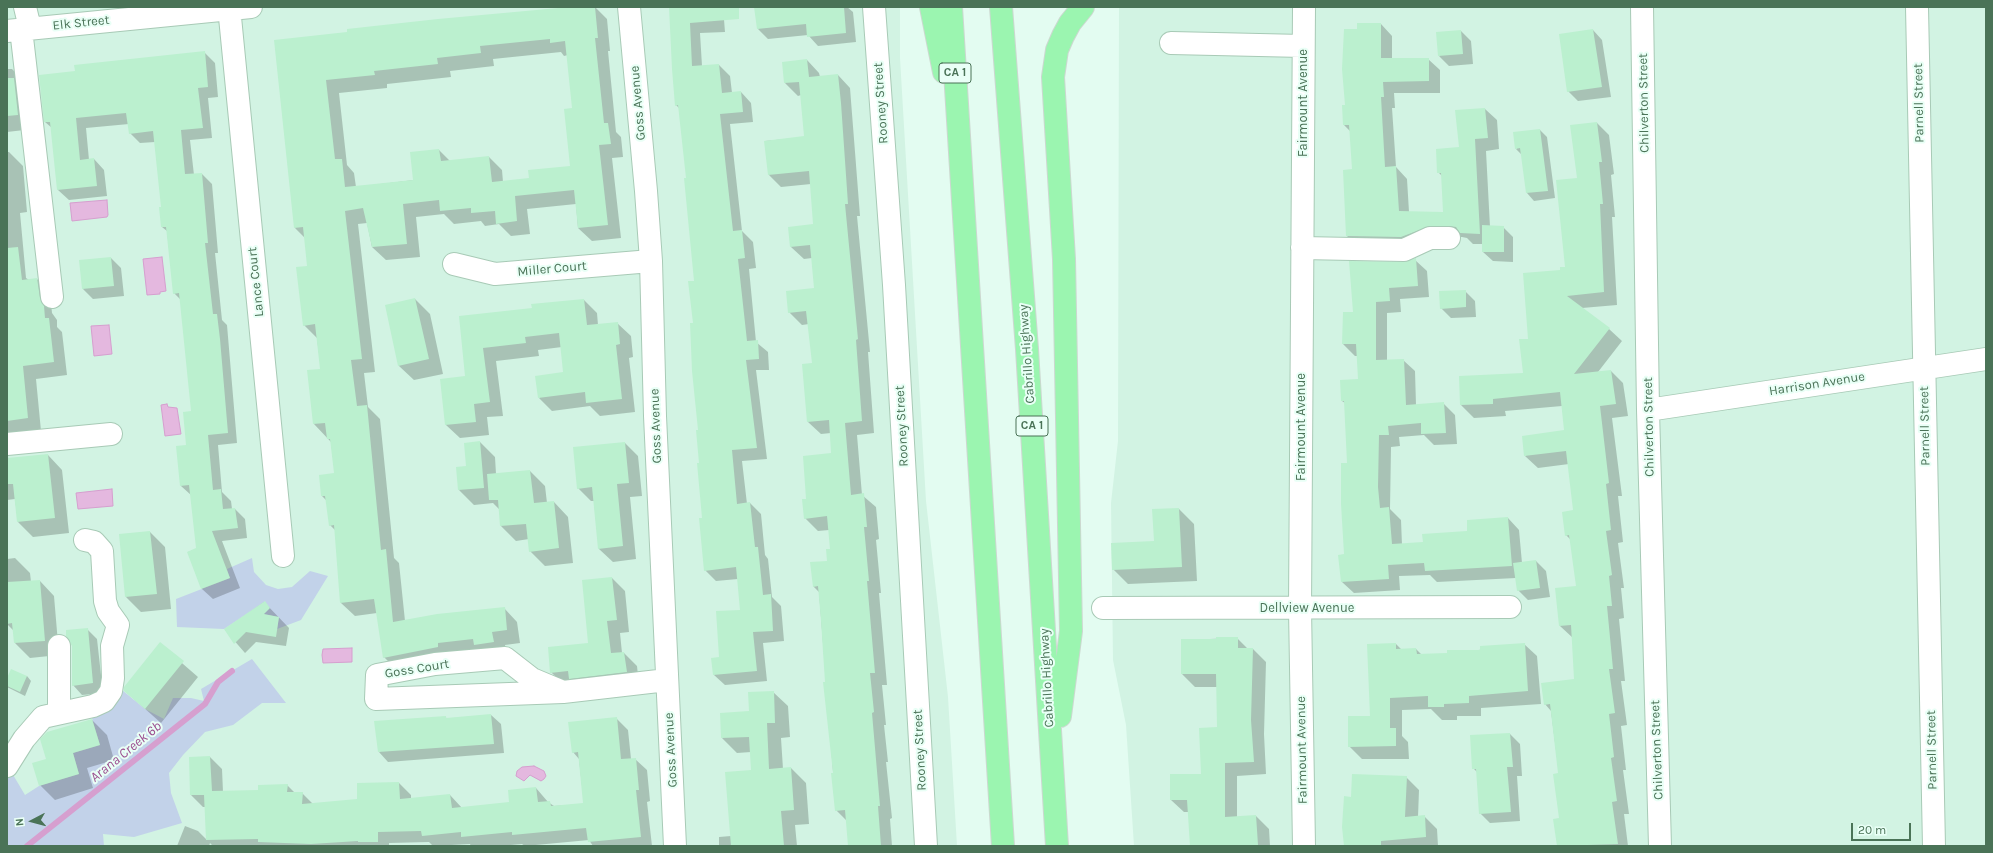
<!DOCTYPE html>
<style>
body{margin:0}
#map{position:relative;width:1993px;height:853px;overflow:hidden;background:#e3fcf1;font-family:Karla,sans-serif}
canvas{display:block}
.frame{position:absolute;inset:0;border:8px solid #4a7357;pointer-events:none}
.north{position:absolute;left:12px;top:801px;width:40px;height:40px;-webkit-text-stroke:3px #e9fff6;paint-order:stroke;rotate:264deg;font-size:11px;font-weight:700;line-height:16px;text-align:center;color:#4a7357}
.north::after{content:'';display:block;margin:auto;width:14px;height:18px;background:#4a7357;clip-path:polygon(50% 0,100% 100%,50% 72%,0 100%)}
.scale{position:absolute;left:1851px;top:823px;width:60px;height:18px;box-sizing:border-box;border:2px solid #4a7357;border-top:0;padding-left:5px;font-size:12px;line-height:14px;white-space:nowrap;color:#4a7357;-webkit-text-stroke:3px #e9fff6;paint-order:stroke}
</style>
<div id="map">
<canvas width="1993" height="853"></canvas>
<div class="frame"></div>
<div class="north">N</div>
<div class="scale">20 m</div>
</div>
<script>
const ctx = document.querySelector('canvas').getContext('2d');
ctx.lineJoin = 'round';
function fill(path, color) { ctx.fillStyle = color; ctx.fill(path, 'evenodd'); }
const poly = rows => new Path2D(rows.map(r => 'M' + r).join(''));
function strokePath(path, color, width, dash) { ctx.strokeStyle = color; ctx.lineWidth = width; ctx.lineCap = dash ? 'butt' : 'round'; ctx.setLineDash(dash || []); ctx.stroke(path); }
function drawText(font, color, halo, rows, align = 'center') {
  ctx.font = font + ' Karla,sans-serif'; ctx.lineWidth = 4; ctx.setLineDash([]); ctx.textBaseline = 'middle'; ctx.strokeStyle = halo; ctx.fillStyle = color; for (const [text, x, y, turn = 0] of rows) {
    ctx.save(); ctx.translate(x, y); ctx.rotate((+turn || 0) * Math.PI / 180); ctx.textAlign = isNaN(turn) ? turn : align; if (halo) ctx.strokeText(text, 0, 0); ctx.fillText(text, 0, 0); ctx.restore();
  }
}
fill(poly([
 [7,7,900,7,900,58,926,501,948,697,957,846,7,846],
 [1119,7,1986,7,1986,846,1134,846,1126,725,1113,660,1111,503,1118,441]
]), '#d2f3e3');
fill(poly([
 [252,558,254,572,266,585,278,589,292,587,310,571,328,576,301,620,277,629,279,617,250,612,224,629,177,627,176,599,230,578,227,569],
 [252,659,286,703,262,703,233,725,205,732,183,755,169,773,171,793,182,823,134,837,103,834,104,846,7,846,7,771,9,768,25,795,39,786,79,774,73,753,100,745,92,718,122,690,145,709,164,719,173,698,191,698,204,701,201,689]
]), '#c2d2e9');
const water = poly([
 [107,200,108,215,107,217,72,221,70,203,107,200],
 [162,257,166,291,160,292,160,294,147,295,143,259,162,257],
 [109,325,112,354,94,356,91,326,109,325],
 [167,404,168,407,177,408,181,434,165,436,161,405,167,404],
 [112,489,113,506,78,509,76,493,112,489],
 [352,648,352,662,323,663,322,655,323,649,352,648],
 [534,766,544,771,546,776,544,779,541,781,530,775,524,781,516,776,517,771,522,767,534,766]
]);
fill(water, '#e4b8df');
strokePath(water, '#d69fcf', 1);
fill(poly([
 [577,7,595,7,607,19,610,51,608,51,616,132,621,137,623,157,612,158,621,238,592,241,578,228,576,204,527,209,530,234,511,236,499,224,485,226,481,221,454,224,444,214,416,217,420,257,386,260,372,247,367,223,358,224,375,372,364,373,368,407,380,419,394,558,399,563,405,621,504,608,517,622,520,643,505,645,506,655,397,670,384,657,377,613,355,616,341,603,336,531,330,525,327,501,322,496,335,474,331,442,314,424,321,370,317,338,304,325,308,267,305,238,295,228,275,41],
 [561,52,564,56,568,55,573,109,571,167,530,179,503,182,502,170,489,157,450,161,439,150,414,180,356,187,354,173,347,165,339,93,387,88,387,84,451,77,450,71,494,66,493,59],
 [670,7,723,7,725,32,700,33,702,66,719,65,730,76,732,93,741,92,751,103,753,122,730,124,742,231,753,242,756,268,749,269,756,342,768,352,769,370,756,370,767,459,742,461,747,504,750,503,761,514,765,555,768,559,772,597,781,606,784,641,763,643,767,681,725,685,714,675,741,611,738,579,716,581,705,570,694,324,695,282,687,178,680,109,676,105],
 [770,7,847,7,853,12,856,42,818,46,808,35,768,39,758,29],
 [1381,24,1392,36,1392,59,1428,59,1440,70,1440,93,1394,93,1395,108,1392,108,1396,167,1407,179,1409,212,1444,213,1442,176,1438,172,1460,148,1485,109,1497,120,1499,149,1486,151,1490,227,1503,227,1513,237,1513,262,1493,261,1483,252,1483,244,1473,244,1467,238,1462,237,1442,237,1358,248,1347,236,1353,170,1351,132,1344,125,1343,106,1346,106,1358,30],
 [1593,30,1602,40,1611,97,1578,101,1568,91],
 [1461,31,1471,41,1473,64,1449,66,1439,56],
 [204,52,215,63,218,97,208,98,212,138,190,140,194,175,202,174,212,184,218,253,215,253,222,320,227,325,237,443,218,445,222,492,231,501,232,509,235,509,245,519,247,538,222,541,240,588,213,599,202,589,188,552,197,549,191,495,181,486,192,412,181,300,174,293,167,231,162,227,162,207,155,142,140,143,130,133,129,124,86,128,89,160,94,159,104,170,107,196,69,200,58,190,52,128,45,122,76,72],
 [807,60,819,73,820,77,838,75,850,88,860,216,857,216,870,352,868,352,874,433,857,435,862,495,876,507,879,539,876,540,881,593,879,593,887,685,882,685,886,725,884,725,888,762,886,762,892,818,890,819,892,846,849,846,847,821,836,810,819,592,813,586,828,562,831,550,829,530,818,531,805,518,807,500,832,454,831,433,821,434,808,422,803,365,813,364,809,324,802,325,789,312,815,289,812,258,804,259,791,247,789,228,814,225,811,184,781,187,769,175,765,141,806,137,801,95,798,96,785,83,783,63],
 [7,69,12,69,27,84,33,129,7,132],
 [1597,123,1609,135,1614,174,1611,175,1615,217,1612,217,1617,305,1582,308,1609,329,1622,341,1598,372,1611,371,1623,383,1628,416,1612,418,1622,496,1618,496,1623,542,1618,543,1624,588,1621,588,1624,618,1619,619,1625,681,1621,681,1627,725,1621,726,1626,770,1623,770,1629,814,1624,814,1628,846,1558,846,1555,820,1560,819,1559,774,1551,711,1545,704,1575,680,1573,638,1560,626,1577,587,1571,540,1566,535,1574,511,1569,464,1538,468,1525,456,1566,431,1562,406,1505,411,1506,416,1474,418,1461,405,1460,377,1525,374,1529,339,1562,271,1566,268,1578,179],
 [1540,130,1547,137,1555,198,1534,201,1527,193,1522,155,1516,149],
 [7,152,9,152,23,166,27,212,20,213,26,278,29,280,37,279,50,293,52,313,57,320,57,327,62,332,67,375,36,379,41,431,7,435],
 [111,258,121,268,124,296,93,299,83,289,80,261],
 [1415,260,1427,271,1429,297,1400,299,1401,312,1387,313,1387,360,1403,360,1415,371,1416,405,1443,403,1455,415,1457,444,1434,445,1424,435,1399,437,1400,446,1391,447,1390,509,1401,520,1402,545,1424,543,1468,532,1508,518,1519,530,1522,563,1536,561,1546,571,1550,597,1528,600,1518,590,1516,578,1437,582,1430,575,1399,576,1400,590,1354,593,1342,582,1345,555,1348,464,1345,403,1342,401,1359,380,1358,356,1355,356,1343,344,1354,313,1404,264],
 [1465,291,1475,301,1476,317,1451,318,1441,308],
 [415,299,430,314,443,374,414,380,399,366],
 [584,300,597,313,598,325,617,323,631,336,633,357,629,358,635,412,600,416,590,406,552,411,539,398,565,373,562,347,538,350,539,356,496,361,503,416,487,417,489,435,460,438,446,425,441,380,466,377,460,317,533,309],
 [480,442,495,457,496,474,530,471,545,486,547,503,554,502,568,517,573,563,545,566,530,551,529,539,516,541,501,526,500,510,493,503,474,505,459,490],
 [625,443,638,456,642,496,630,497,636,559,613,562,599,549,594,501,591,501,578,488],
 [48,455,62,470,69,533,33,537,18,522,15,499,7,500,7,459],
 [1179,509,1194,524,1197,581,1128,584,1113,569,1155,541],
 [150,532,165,547,171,609,141,612,126,597,120,535],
 [15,558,30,573,31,582,40,581,54,596,59,655,30,658,15,643,14,631,7,624,7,559],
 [612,578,625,591,629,632,620,633,622,653,624,653,637,666,639,685,564,685,551,672,589,644],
 [264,602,289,628,286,646,256,642,245,653,225,630],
 [87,629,97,639,103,693,82,695,73,685],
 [1237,638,1248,649,1253,649,1266,662,1264,734,1266,774,1237,776,1237,817,1256,816,1269,829,1270,846,1191,846,1189,812,1184,812,1171,800,1202,775,1218,728,1218,687,1195,687,1182,674,1182,640],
 [160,644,198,677,161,723,125,691],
 [1396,644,1401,649,1416,649,1422,655,1448,654,1524,644,1537,656,1541,704,1481,708,1481,716,1457,716,1457,720,1442,720,1431,709,1402,710,1402,736,1408,742,1409,759,1362,759,1349,746,1371,717],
 [27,676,31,681,25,696,7,687,7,681],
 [773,692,788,706,790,737,781,738,783,769,791,768,806,783,809,824,795,825,797,846,719,846,719,837,731,836,752,771,751,752,737,753,722,738],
 [491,715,501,724,504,753,388,762,379,752,445,717,448,719],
 [616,718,628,730,631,759,635,759,647,770,650,801,647,802,652,846,593,846,589,840,525,846,522,844,500,846,471,846,470,844,433,846,429,842,389,843,389,846,213,846,210,843,209,846,177,846,185,826,198,831,207,840,206,807,203,807,191,795,190,758,210,757,222,769,223,792,259,791,287,785,295,793,302,793,313,804,358,800,358,784,399,783,411,795,411,799,450,795,462,808,510,803,536,788,548,802,554,806,584,804,579,759,573,752],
 [92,720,107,735,114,760,87,768,93,788,55,800,40,785,48,760],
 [1510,734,1520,744,1522,776,1517,776,1520,821,1490,823,1480,813,1477,772,1473,768,1471,736],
 [1406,777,1419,790,1418,817,1424,816,1437,829,1438,846,1345,846,1352,798]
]), '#0003');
strokePath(poly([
 [27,846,205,704,218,682,232,671]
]), '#d69fcf', 6);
fill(poly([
 [569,7,595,7,598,38,595,38,604,123,608,123,611,144,599,145,608,225,578,228,574,190,515,196,517,221,496,224,495,211,471,213,471,208,440,211,439,200,403,204,407,244,372,247,363,208,345,211,362,359,351,360,357,406,367,405,381,550,386,549,393,622,437,614,505,607,507,630,492,632,494,642,474,645,473,639,438,643,438,647,383,658,374,599,340,603,334,525,329,526,325,496,321,496,319,475,334,473,330,439,327,439,325,423,313,424,307,370,320,369,315,324,303,326,296,267,307,266,303,227,294,228,274,40,347,32,347,29,438,19],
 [550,39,550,43,565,41,572,108,564,109,570,166,528,170,529,178,492,182,489,156,441,161,439,149,410,152,413,180,345,187,342,159,335,159,326,80,375,75,374,71,438,64,437,58,481,53,480,46],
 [669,7,739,7,739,19,690,23,692,66,719,64,722,93,741,91,743,112,720,114,733,231,742,230,745,258,738,259,747,341,758,340,759,359,746,360,757,448,732,450,737,504,750,502,755,547,758,547,763,595,771,594,773,631,753,632,757,671,713,675,711,658,719,657,716,611,740,610,736,567,704,571,699,518,702,518,697,463,699,463,696,430,698,430,692,371,690,323,693,323,688,281,694,281,684,178,686,178,678,105,675,106,672,69],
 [754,7,844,7,846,33,807,37,806,24,757,29],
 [1357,23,1381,23,1381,58,1429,58,1429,81,1383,82,1384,97,1381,97,1385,167,1396,166,1399,211,1443,212,1441,173,1437,173,1436,149,1459,147,1455,110,1485,108,1488,138,1475,139,1480,234,1460,233,1456,227,1449,226,1430,226,1401,237,1346,236,1343,170,1352,169,1349,125,1343,125,1342,105,1345,105,1342,69,1344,29,1357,29],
 [1593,29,1602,87,1567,92,1559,34],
 [1461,30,1463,54,1438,56,1436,32],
 [205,51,208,87,198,88,203,128,181,130,185,174,202,173,208,243,205,243,213,314,217,314,220,339,228,433,208,435,213,490,221,489,223,509,235,508,238,528,212,531,230,578,201,589,187,552,196,548,189,485,180,486,176,446,186,445,183,412,191,411,179,293,173,294,166,227,161,227,159,207,161,207,153,131,129,134,126,113,76,118,80,160,94,158,97,186,57,190,50,122,44,122,39,75,75,71,74,65],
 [807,59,809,77,838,74,841,103,848,204,845,204,858,339,856,340,862,421,845,423,851,495,864,493,867,527,864,527,869,581,867,581,875,673,870,673,874,712,872,713,880,806,878,806,881,846,848,846,845,810,835,811,831,773,833,773,823,682,825,682,821,621,818,586,813,587,810,562,827,561,826,549,830,549,827,516,804,519,802,499,806,499,803,456,831,453,829,420,807,422,802,364,812,363,806,311,788,313,786,291,814,288,810,245,790,247,788,227,813,224,809,171,768,175,764,141,804,136,799,82,784,83,782,62],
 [7,78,14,78,18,115,7,116],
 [1597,122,1602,162,1599,162,1603,204,1600,204,1604,292,1567,296,1610,328,1574,374,1611,370,1616,404,1600,406,1609,483,1606,484,1611,530,1606,531,1612,575,1609,576,1612,606,1607,606,1613,669,1609,669,1615,713,1609,714,1614,757,1611,758,1617,801,1612,802,1618,844,1557,846,1553,819,1559,818,1553,774,1558,773,1550,704,1544,705,1541,683,1574,679,1571,625,1559,626,1555,588,1576,586,1569,535,1565,536,1562,512,1573,510,1566,451,1524,456,1522,436,1564,430,1560,392,1493,399,1493,404,1460,405,1459,376,1523,373,1519,339,1528,339,1523,273,1560,270,1560,267,1565,267,1556,180,1577,178,1570,125],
 [1540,129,1548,191,1526,193,1520,148,1515,149,1513,132],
 [1482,225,1504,226,1504,252,1482,252],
 [18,247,22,280,37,278,40,298,44,306,45,318,49,318,54,362,23,366,28,418,7,421,7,248],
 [111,257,114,286,82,289,79,260],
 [1416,258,1418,286,1389,288,1390,301,1376,302,1376,360,1404,359,1406,405,1444,402,1446,433,1421,434,1421,423,1388,426,1389,435,1379,435,1378,487,1380,508,1389,507,1392,544,1423,542,1422,534,1467,531,1467,520,1508,517,1512,566,1425,571,1424,563,1388,565,1389,579,1341,582,1338,555,1344,554,1341,504,1341,463,1347,463,1344,401,1341,401,1340,380,1358,379,1356,344,1342,344,1343,312,1353,312,1349,261,1404,262],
 [1466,290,1466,307,1440,309,1439,291],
 [415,298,429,359,398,366,385,305],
 [584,299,587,325,618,322,620,344,616,345,622,399,586,403,585,392,538,398,535,376,563,372,559,333,525,337,526,343,483,348,490,402,474,404,476,422,445,425,440,379,465,376,459,316,532,308,531,304],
 [480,441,484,488,458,490,456,467,466,466,464,443],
 [625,442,629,483,617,484,623,546,598,549,592,487,577,489,573,447],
 [48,454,55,518,17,522,13,484,7,484,7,458],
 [530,470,534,503,554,501,559,548,529,552,526,524,500,526,498,500,489,500,487,474],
 [1179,508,1182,567,1112,570,1111,543,1154,541,1152,509],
 [150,531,157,594,125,597,119,534],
 [1536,560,1540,588,1517,591,1513,563],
 [612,577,617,620,607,621,611,653,624,652,627,672,569,679,568,671,550,673,548,647,588,643,582,580],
 [40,580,45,641,14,643,12,623,7,624,7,582],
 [265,601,270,608,264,614,279,617,276,637,246,632,234,644,224,629],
 [88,628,93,683,72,686,72,646,66,636,66,630],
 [1216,637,1238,637,1238,648,1253,648,1251,720,1254,762,1225,763,1225,817,1256,815,1258,845,1190,846,1187,800,1170,800,1170,774,1201,774,1199,728,1217,727,1216,674,1181,674,1181,639,1216,639],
 [160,642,184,661,145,709,124,691,124,687],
 [1396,643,1396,649,1416,648,1417,654,1447,653,1447,650,1480,650,1480,646,1525,643,1528,691,1469,696,1469,703,1444,704,1444,707,1428,707,1428,696,1390,698,1390,728,1396,728,1396,746,1348,747,1348,716,1370,716,1367,644],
 [11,669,27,676,20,692,7,686,7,678],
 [774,691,775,723,767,723,769,769,791,767,794,810,781,811,784,846,731,846,725,772,751,770,749,737,721,738,720,713,749,711,748,692],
 [491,714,494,744,378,752,374,721,446,716,446,718],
 [617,717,621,759,636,758,639,790,636,790,641,837,588,842,586,828,512,835,512,832,461,837,461,832,422,836,421,831,378,832,378,842,358,842,358,841,311,844,258,842,258,839,206,840,204,795,190,795,189,757,210,756,212,791,258,790,258,785,288,784,287,792,303,792,302,804,357,799,357,783,399,782,400,799,450,794,452,808,509,802,508,790,536,787,538,802,550,801,551,806,583,803,578,752,572,753,568,722],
 [92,719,100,745,73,753,79,774,39,786,32,763,46,759,40,739,47,732],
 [1510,733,1513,767,1507,767,1511,812,1479,814,1476,769,1472,769,1470,735],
 [1352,774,1407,776,1405,817,1425,815,1426,837,1381,841,1381,846,1344,846,1342,827,1344,796,1351,797]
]), '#bbf0cf');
const minor = poly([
 [25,7,30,28],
 [229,7,283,556],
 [629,7,646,191,651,261,655,416,675,846],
 [874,7,894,285,926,846],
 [1304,7,1300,608,1304,846],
 [1642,7,1648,410,1660,846],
 [1917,7,1934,846],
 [21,29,52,297],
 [7,31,251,7],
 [1171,43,1303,46],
 [1302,248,1404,250,1430,238,1449,238],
 [454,264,495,274,651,261],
 [1648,410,1986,359],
 [7,444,111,434],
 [1103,608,1510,607],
 [59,646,59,713],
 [563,692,532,679,505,658,435,664,377,675,376,699,563,692,667,680],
 [7,766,24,739,43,717,93,706,104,701,111,691,113,678,112,646,118,625,108,611,105,601,102,551,94,542,85,540]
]);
const highway = poly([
 [931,7,944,72],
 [951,7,1003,846],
 [1001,7,1027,349,1057,846],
 [1060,716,1071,631,1064,259,1053,77,1057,50,1063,36,1070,23,1083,7]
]);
strokePath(minor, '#a8cab6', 24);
strokePath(highway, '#ccd8d0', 24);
strokePath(minor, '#fff', 22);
strokePath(highway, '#9bf5b0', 22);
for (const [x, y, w] of [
 [955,73,32],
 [1032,426,32]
]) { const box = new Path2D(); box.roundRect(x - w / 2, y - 10, w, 20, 3); ctx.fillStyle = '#e9fff6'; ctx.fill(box); strokePath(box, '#4a7357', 1); }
drawText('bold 12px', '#4a7357', null, [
 ["CA 1",955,73],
 ["CA 1",1032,426]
]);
drawText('13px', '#4a7357', '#e9fff6', [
 ["Elk Street",81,23,-6],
 ["Goss Avenue",638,103,-95],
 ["Rooney Street",881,103,-94],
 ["Fairmount Avenue",1303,103,-90],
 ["Chilverton Street",1644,103,-91],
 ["Parnell Street",1919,103,-91],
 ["Miller Court",552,269,-5],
 ["Lance Court",256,282,-96],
 ["Cabrillo Highway",1027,354,-94],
 ["Harrison Avenue",1817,384,-9],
 ["Goss Avenue",656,426,-92],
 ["Rooney Street",902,426,-93],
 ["Parnell Street",1925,426,-91],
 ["Fairmount Avenue",1301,427,-90],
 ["Chilverton Street",1649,427,-91],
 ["Dellview Avenue",1307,608],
 ["Goss Court",417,669,-9],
 ["Cabrillo Highway",1047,678,-93],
 ["Goss Avenue",671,750,-93],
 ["Rooney Street",920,750,-93],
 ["Fairmount Avenue",1302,750,-91],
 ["Chilverton Street",1657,750,-92],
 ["Parnell Street",1932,750,-91]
]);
drawText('italic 14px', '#9b4d8f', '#e9fff6', [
 ["Arana Creek 6b",126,752,-39]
]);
</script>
